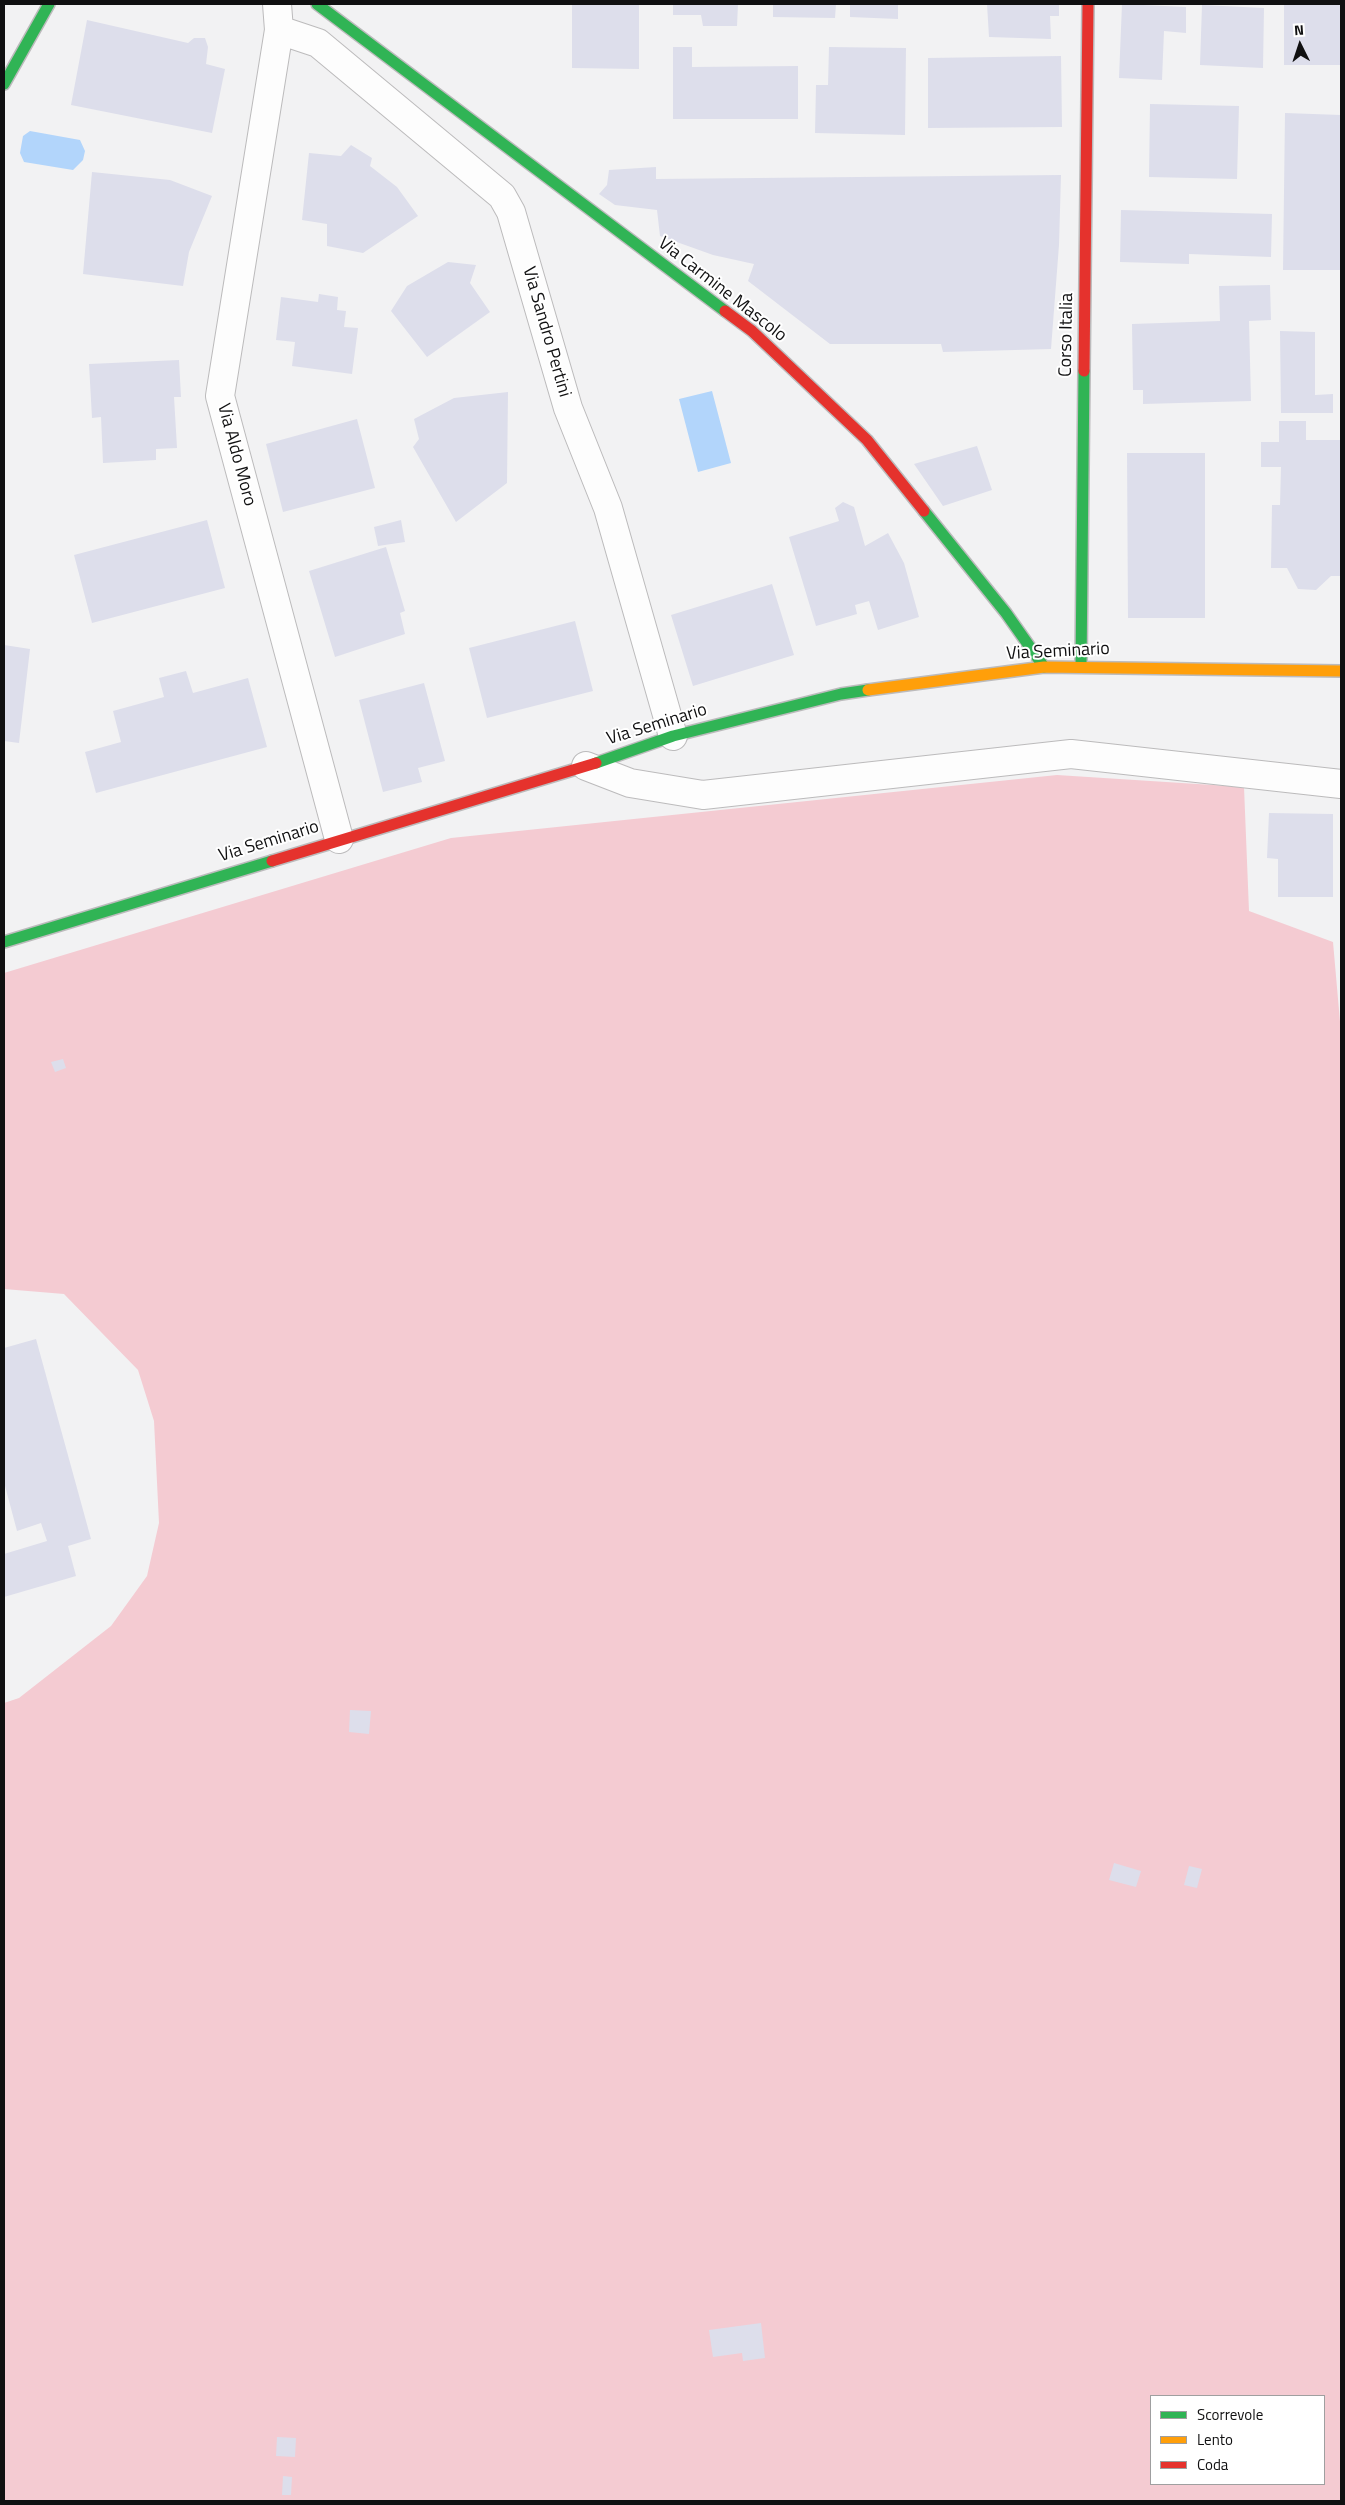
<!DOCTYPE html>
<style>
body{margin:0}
#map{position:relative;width:1345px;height:2505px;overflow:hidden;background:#f2f2f3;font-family:"Titillium Web",sans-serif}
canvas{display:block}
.frame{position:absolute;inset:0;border:5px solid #101011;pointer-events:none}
.legend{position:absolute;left:1150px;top:2395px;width:175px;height:90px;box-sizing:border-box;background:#fff;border:1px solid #9f9fa0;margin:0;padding:6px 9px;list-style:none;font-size:15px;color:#101011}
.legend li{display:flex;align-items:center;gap:10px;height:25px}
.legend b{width:25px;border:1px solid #9f9fa0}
.north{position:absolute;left:1275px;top:20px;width:50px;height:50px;-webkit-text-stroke:4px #fff;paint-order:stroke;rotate:356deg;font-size:14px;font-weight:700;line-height:20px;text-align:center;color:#101011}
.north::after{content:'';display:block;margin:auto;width:18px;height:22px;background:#101011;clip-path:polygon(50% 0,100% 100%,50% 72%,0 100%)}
</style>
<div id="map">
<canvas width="1345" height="2505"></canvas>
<div class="frame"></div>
<ul class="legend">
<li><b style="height:6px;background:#30b455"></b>Scorrevole</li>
<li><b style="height:6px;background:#ff9f0a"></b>Lento</li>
<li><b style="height:6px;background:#e5322d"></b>Coda</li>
</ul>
<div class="north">N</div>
</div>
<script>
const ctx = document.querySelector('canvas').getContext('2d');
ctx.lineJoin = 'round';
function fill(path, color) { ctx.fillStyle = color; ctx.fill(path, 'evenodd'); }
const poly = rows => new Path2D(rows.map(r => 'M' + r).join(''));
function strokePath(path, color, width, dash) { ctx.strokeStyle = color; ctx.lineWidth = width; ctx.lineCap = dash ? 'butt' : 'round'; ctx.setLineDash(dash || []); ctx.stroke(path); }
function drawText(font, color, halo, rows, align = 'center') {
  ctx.font = font + ' "Titillium Web",sans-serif'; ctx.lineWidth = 4; ctx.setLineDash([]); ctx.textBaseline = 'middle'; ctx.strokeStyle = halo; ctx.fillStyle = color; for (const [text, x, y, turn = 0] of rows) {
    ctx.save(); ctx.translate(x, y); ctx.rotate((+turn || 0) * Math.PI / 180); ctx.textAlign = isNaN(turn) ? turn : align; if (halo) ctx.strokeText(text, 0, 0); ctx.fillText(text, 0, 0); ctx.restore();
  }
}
fill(poly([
 [1057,775,1244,787,1249,911,1333,942,1341,1033,1341,2501,4,2501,4,1703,19,1698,111,1626,147,1576,159,1523,154,1421,138,1370,64,1294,4,1289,4,973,451,838],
 [1151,2396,1324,2396,1324,2484,1151,2484]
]), '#f4cbd2');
fill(poly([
 [30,131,80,140,85,151,83,160,73,170,24,162,20,153,23,136],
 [712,391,731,463,698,472,679,399]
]), '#b2d5fb');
fill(poly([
 [572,4,639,4,639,69,572,68],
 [673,4,738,4,737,26,703,26,701,15,673,15],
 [773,4,836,4,835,18,773,17],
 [850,4,898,4,898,19,850,17],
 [987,4,1059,4,1059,16,1050,16,1051,39,989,37],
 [1122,4,1186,7,1186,33,1164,31,1162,80,1119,78],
 [1284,4,1341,4,1341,65,1284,65],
 [1202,5,1264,8,1263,68,1200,65],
 [87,20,188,43,194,38,205,38,208,47,206,64,225,69,212,133,71,105],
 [673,47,692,47,692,67,798,66,798,119,673,119],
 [829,47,906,48,905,135,815,133,816,85,828,85],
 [1061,56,1062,127,928,128,928,58],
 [1150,104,1239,106,1237,179,1149,177],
 [1285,113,1341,115,1341,270,1283,270],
 [351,145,372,158,370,166,397,187,418,216,363,253,327,246,327,224,302,220,309,153,341,156],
 [656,167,656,179,1061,175,1059,245,1051,349,943,352,941,344,830,344,748,281,754,264,713,255,660,236,657,210,615,205,599,194,607,185,609,170],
 [92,172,170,180,212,196,189,252,183,286,83,274],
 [1121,210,1272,214,1271,257,1189,254,1189,264,1120,262],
 [448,262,476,265,470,283,490,312,427,357,391,311,407,286],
 [1270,285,1271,320,1249,321,1251,401,1143,404,1143,390,1133,390,1132,324,1220,321,1219,286],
 [319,294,338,297,337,310,346,311,344,327,358,328,352,374,292,366,295,342,276,340,281,297,318,302],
 [1280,331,1315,332,1315,395,1333,394,1333,413,1281,413],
 [179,360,181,397,174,397,177,448,156,449,156,460,103,463,101,417,92,418,89,364],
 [508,392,507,483,456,522,413,447,419,439,414,419,454,398],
 [357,419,375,488,283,512,266,444],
 [1279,421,1306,421,1306,440,1341,440,1341,576,1331,576,1316,590,1298,589,1287,568,1271,568,1272,505,1280,505,1281,467,1261,467,1261,442,1279,442],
 [977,446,992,490,943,506,914,464],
 [1127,453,1205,453,1205,618,1128,618],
 [843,502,854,507,865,546,888,533,904,563,919,617,878,630,869,601,855,605,857,614,816,626,789,537,839,521,835,508],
 [207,520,225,588,92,623,74,555],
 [401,520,405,542,378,546,374,527],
 [386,547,405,611,400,613,405,634,335,657,309,571],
 [772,584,794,655,693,686,671,615],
 [575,621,593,691,487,718,469,648],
 [4,645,30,649,19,743,4,741],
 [186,671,193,693,248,678,267,747,96,793,85,752,121,742,113,711,164,697,159,678],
 [424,683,445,761,418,768,422,782,383,792,359,700],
 [1269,813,1333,814,1333,897,1278,897,1278,859,1267,858],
 [63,1059,66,1068,55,1072,51,1062],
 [36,1339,91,1539,68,1546,76,1576,4,1597,4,1554,47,1541,41,1523,17,1531,4,1482,4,1348],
 [350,1710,371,1711,369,1734,349,1732],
 [1114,1863,1141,1871,1136,1887,1109,1880],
 [1189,1866,1202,1869,1197,1888,1184,1885],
 [761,2323,765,2358,743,2361,742,2353,713,2357,709,2330],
 [277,2437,296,2438,295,2457,276,2456],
 [283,2476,292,2477,291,2495,282,2495]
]), '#dddeeb');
const street = poly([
 [277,4,279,30,220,396,339,839],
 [279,30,318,43,502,196,511,212,568,408,608,508,673,736],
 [586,766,630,783,703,795,1071,754,1341,784]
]);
const fast = poly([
 [317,4,725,311],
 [4,84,49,4],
 [924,511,1006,613,1044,667],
 [1081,666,1084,371],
 [596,763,673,736,841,694,868,690],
 [4,942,272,861]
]);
const slow = poly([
 [868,690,1044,667,1341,671]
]);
const jam = poly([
 [725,311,752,331,867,440,924,511],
 [1084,371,1088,4],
 [272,861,596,763]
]);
strokePath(street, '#bcbbbc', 30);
strokePath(fast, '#bcbbbc', 14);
strokePath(slow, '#bcbbbc', 14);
strokePath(jam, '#bcbbbc', 14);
strokePath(street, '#fdfdfd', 28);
strokePath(fast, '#30b455', 11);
strokePath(slow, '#ff9f0a', 11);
strokePath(jam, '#e5322d', 11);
drawText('18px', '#101011', '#fff', [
 ["Via Carmine Mascolo",722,290,38],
 ["Via Sandro Pertini",546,332,74],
 ["Corso Italia",1067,335,-89],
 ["Via Aldo Moro",236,455,75],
 ["Via Seminario",1058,652,-3],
 ["Via Seminario",657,725,-17],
 ["Via Seminario",269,842,-17]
]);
</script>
